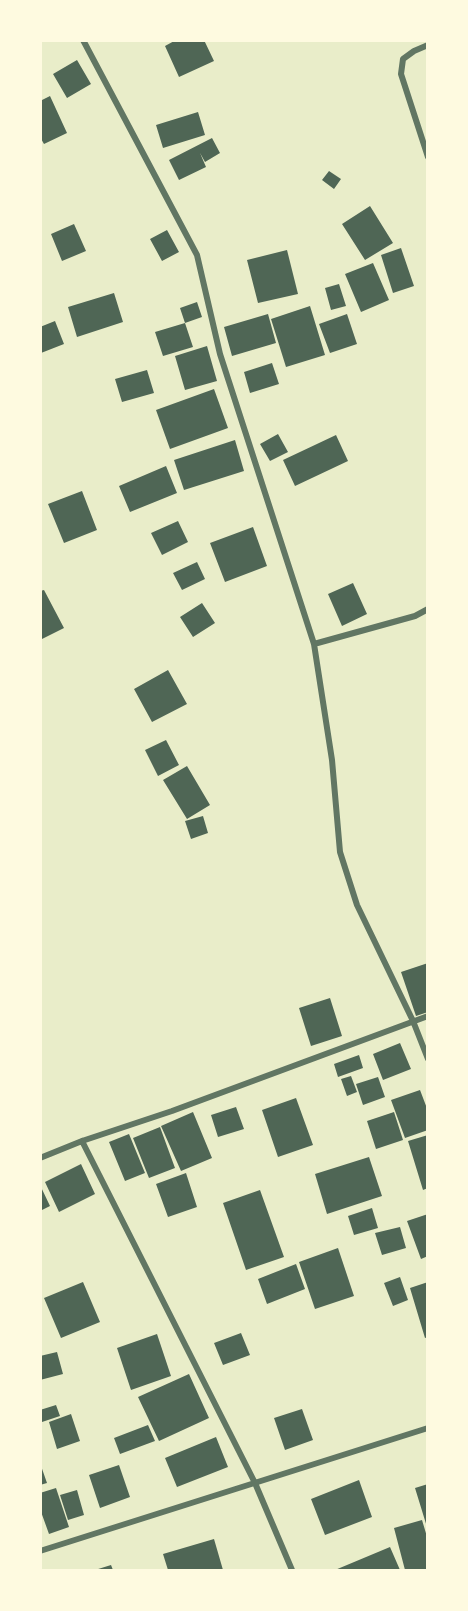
<!DOCTYPE html>
<style>
body{margin:0}
#map{position:relative;width:468px;height:1611px;overflow:hidden;background:#e9edc9;font-family:Quicksand,sans-serif}
canvas{display:block}
.frame{position:absolute;inset:0;border:42px solid #fefae0;pointer-events:none}
</style>
<div id="map">
<canvas width="468" height="1611"></canvas>
<div class="frame"></div>
</div>
<script>
const ctx = document.querySelector('canvas').getContext('2d');
ctx.lineJoin = 'round';
function fill(path, color) { ctx.fillStyle = color; ctx.fill(path, 'evenodd'); }
const poly = rows => new Path2D(rows.map(r => 'M' + r).join(''));
function strokePath(path, color, width, dash) { ctx.strokeStyle = color; ctx.lineWidth = width; ctx.lineCap = dash ? 'butt' : 'round'; ctx.setLineDash(dash || []); ctx.stroke(path); }
fill(poly([
 [176,40,204,40,214,61,179,77,165,46],
 [77,60,91,84,67,98,53,74],
 [50,96,67,133,44,144,40,137,40,101],
 [198,112,205,135,163,148,156,125],
 [212,138,220,153,205,162,200,153,206,167,179,180,169,160],
 [329,171,341,179,334,189,322,180],
 [370,206,393,243,365,260,342,224],
 [74,224,86,251,62,261,51,234],
 [167,230,179,252,162,261,150,239],
 [401,248,414,286,393,293,381,255],
 [287,250,298,294,258,303,247,260],
 [373,263,389,300,361,312,345,274],
 [339,284,346,306,331,310,325,288],
 [114,293,123,322,77,337,68,307],
 [197,302,202,317,185,323,193,347,163,356,155,332,185,323,180,308],
 [310,306,325,355,286,367,271,319],
 [268,314,276,343,232,356,224,327],
 [347,314,357,344,330,353,319,324],
 [55,321,64,344,41,353,40,327],
 [207,346,217,381,185,390,175,356],
 [272,363,279,384,250,393,244,372],
 [147,370,154,393,122,402,115,379],
 [214,389,228,428,170,449,156,410],
 [278,434,288,452,270,461,260,444],
 [336,435,348,461,295,486,283,460],
 [235,440,244,471,184,490,174,460],
 [166,466,177,493,130,512,119,486],
 [82,491,97,530,64,543,48,504],
 [178,521,188,542,162,555,151,533],
 [253,527,267,566,225,582,210,543],
 [197,562,205,579,182,590,173,573],
 [353,583,367,614,342,626,328,594],
 [44,590,64,628,40,640,40,591],
 [202,603,215,623,193,637,180,617],
 [168,670,187,704,152,722,134,689],
 [166,740,179,765,158,776,145,750],
 [187,766,210,805,187,819,163,780],
 [203,816,208,833,191,839,185,821],
 [428,963,428,1012,416,1016,401,972],
 [330,998,342,1036,311,1046,299,1008],
 [400,1043,411,1069,383,1080,373,1054],
 [359,1055,363,1068,338,1077,334,1064],
 [351,1076,357,1092,347,1096,341,1079],
 [378,1077,385,1097,363,1105,356,1084],
 [420,1090,428,1111,428,1130,405,1138,391,1100],
 [296,1098,313,1145,278,1157,262,1110],
 [236,1107,244,1129,218,1137,211,1115],
 [193,1112,212,1158,181,1171,161,1126],
 [394,1112,403,1140,376,1149,367,1121],
 [160,1127,175,1168,149,1178,133,1138],
 [129,1134,145,1173,125,1181,109,1142],
 [428,1135,428,1188,423,1190,408,1141],
 [369,1157,382,1196,327,1214,315,1174],
 [81,1164,95,1194,59,1212,45,1182],
 [186,1173,197,1207,168,1217,156,1184],
 [40,1185,50,1206,40,1211],
 [260,1190,284,1257,246,1270,223,1203],
 [372,1208,378,1228,354,1235,348,1216],
 [428,1214,428,1256,421,1259,407,1221],
 [400,1227,406,1248,382,1255,375,1233],
 [338,1248,354,1296,315,1309,299,1262],
 [296,1264,305,1289,267,1304,258,1279],
 [400,1277,408,1300,393,1306,384,1283],
 [83,1282,100,1322,61,1338,44,1298],
 [428,1282,428,1337,425,1338,410,1288],
 [241,1333,250,1355,223,1365,214,1343],
 [157,1334,171,1376,131,1390,117,1348],
 [57,1352,63,1374,40,1380,40,1356],
 [189,1374,209,1418,159,1441,138,1397],
 [56,1405,60,1416,42,1422,40,1410],
 [302,1409,313,1440,285,1450,274,1418],
 [71,1414,80,1441,57,1449,49,1422],
 [148,1425,155,1441,120,1454,114,1438],
 [216,1437,228,1467,177,1487,165,1458],
 [40,1463,47,1483,40,1485],
 [119,1465,130,1497,100,1508,89,1475],
 [359,1480,372,1517,325,1535,311,1499],
 [428,1484,428,1527,427,1527,415,1488],
 [56,1488,69,1527,49,1534,40,1509,40,1493],
 [77,1490,84,1515,68,1520,60,1495],
 [422,1520,428,1540,428,1570,405,1570,394,1528],
 [214,1539,223,1570,168,1570,163,1554],
 [390,1547,400,1570,335,1570],
 [111,1565,113,1570,95,1570]
]), '#4f6655');
strokePath(poly([
 [83,40,197,255,220,354,314,644,332,760,340,852,357,905,413,1021,428,1059],
 [428,45,414,51,403,59,401,74,428,157],
 [314,644,415,616,428,609],
 [82,1141,255,1483,292,1570],
 [40,1158,82,1141,172,1111,428,1016],
 [40,1551,428,1428]
]), '#617663', 6);
</script>
